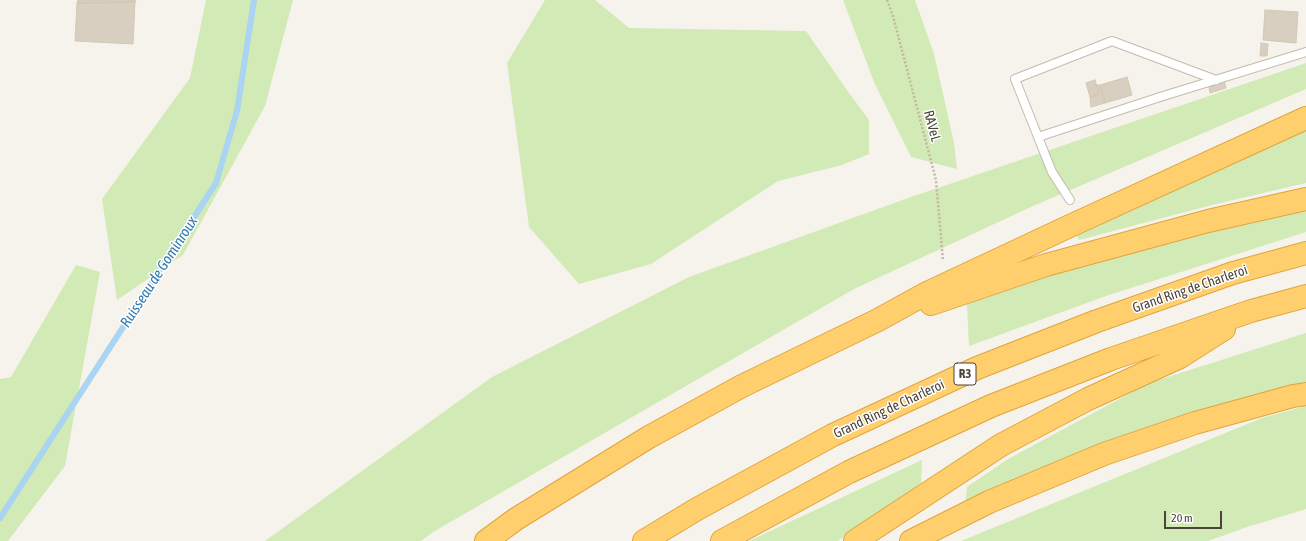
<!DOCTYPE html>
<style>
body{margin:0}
#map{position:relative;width:1306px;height:541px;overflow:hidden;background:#f6f3ec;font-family:"Asap Condensed",sans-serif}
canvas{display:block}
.scale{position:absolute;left:1164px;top:511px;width:58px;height:18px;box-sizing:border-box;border:2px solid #4b4439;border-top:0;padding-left:5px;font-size:12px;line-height:14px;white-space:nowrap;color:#4b4439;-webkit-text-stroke:3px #fff;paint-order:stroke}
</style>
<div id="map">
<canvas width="1306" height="541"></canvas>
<div class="scale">20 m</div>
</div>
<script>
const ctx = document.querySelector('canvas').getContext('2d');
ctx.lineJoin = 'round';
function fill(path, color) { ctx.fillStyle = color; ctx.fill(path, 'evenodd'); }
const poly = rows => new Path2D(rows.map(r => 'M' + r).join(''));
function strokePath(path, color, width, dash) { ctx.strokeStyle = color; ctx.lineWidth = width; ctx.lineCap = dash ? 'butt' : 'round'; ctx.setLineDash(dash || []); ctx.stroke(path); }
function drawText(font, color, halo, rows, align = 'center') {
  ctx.font = font + ' "Asap Condensed",sans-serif'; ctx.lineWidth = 3; ctx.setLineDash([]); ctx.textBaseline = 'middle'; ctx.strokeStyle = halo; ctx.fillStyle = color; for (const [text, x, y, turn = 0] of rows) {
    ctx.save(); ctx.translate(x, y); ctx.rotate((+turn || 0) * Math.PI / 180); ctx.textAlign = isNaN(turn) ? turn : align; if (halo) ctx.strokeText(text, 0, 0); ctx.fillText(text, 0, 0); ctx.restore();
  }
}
fill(poly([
 [206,0,293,0,265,106,183,255,117,300,102,199,190,78],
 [545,0,595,0,629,28,806,31,849,93,869,120,869,154,842,165,778,181,651,264,579,284,529,227,507,63],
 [843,0,915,0,934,54,954,143,957,169,911,157,874,82],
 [1306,63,1306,89,1033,206,854,289,433,532,421,541,265,541,492,377,689,277,911,197],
 [1306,130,1306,183,1208,206,1079,240,1077,235],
 [1306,209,1306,232,1106,296,969,346,967,304,1055,273,1173,241],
 [76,265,100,272,65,466,8,541,0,541,0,379,11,377],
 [1306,333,1306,388,965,505,967,487,1008,459,1149,383],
 [1306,406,1306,509,1247,527,1208,541,961,541,1262,418],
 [922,460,921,483,838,541,749,541]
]), '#d2eab5');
strokePath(poly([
 [0,518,216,183,237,111,254,0]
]), '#a9d4f2', 6);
const building = poly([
 [78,0,136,0,135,2,77,3,78,0],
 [135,2,133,44,75,41,77,3,135,2],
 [1265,10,1298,12,1296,43,1263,40,1265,10],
 [1261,43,1268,44,1267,56,1260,56,1261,43],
 [1127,77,1132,95,1105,103,1100,85,1127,77],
 [1095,80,1099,94,1090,97,1086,83,1095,80],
 [1224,81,1226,88,1210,93,1209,87,1224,81],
 [1096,85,1100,85,1105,103,1091,107,1090,97,1099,94,1096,85]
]);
fill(building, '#d8cfc1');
strokePath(building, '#d3c7b4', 1);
const service = poly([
 [1038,137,1015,79,1112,41,1216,80],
 [1070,200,1052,172,1038,137,1160,97,1306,52]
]);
const motorway = poly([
 [931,304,1046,265,1208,221,1306,199],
 [486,541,516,519,649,437,742,386,878,320,927,293,1072,225,1306,118],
 [644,541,697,509,833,435,977,368,1097,321,1233,273,1306,253],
 [722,541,849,472,991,406,1111,359,1251,311,1306,296],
 [855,541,1001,445,1088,399,1180,357,1224,329],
 [911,541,989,502,1104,454,1195,423,1293,396,1306,394]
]);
strokePath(service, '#c2bbae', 10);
strokePath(motorway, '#e0a43c', 24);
strokePath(poly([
 [887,0,893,16,936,180,943,261]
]), '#c4b79f', 2.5, [2, 2]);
strokePath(service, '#fff', 8);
strokePath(motorway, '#ffcf6e', 22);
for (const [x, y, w] of [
 [965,374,22]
]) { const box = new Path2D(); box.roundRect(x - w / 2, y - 11, w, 22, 3); ctx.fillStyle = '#fff'; ctx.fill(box); strokePath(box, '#4b4439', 1); }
drawText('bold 13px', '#4b4439', null, [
 ["R3",965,374]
]);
drawText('14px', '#4b4439', '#fff', [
 ["RAVeL",932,126,75],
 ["Grand Ring de Charleroi",1190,289,-19],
 ["Grand Ring de Charleroi",889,409,-25]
]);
drawText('italic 15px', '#2e7ab2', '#fff', [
 ["Ruisseau de Gominroux",159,272,-57]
]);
</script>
